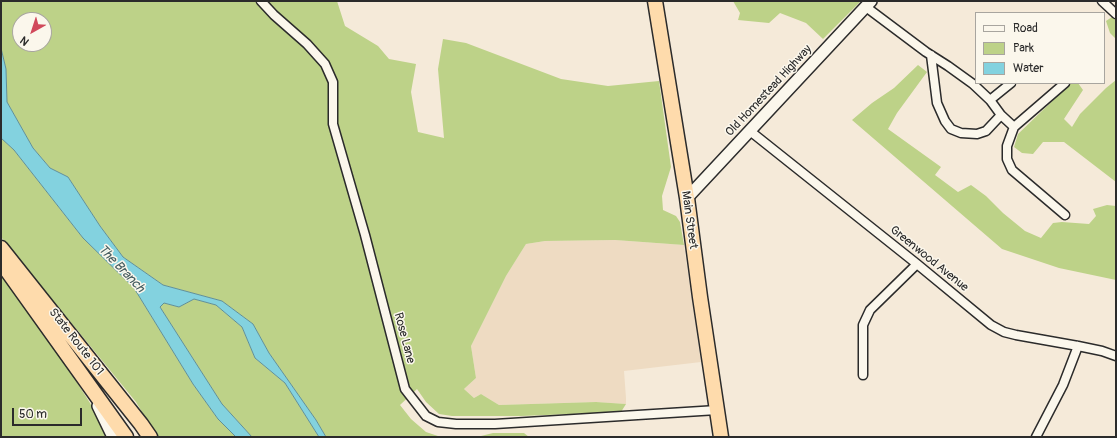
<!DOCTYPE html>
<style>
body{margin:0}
#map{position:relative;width:1117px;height:438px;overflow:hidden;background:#f5ead9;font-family:Pangolin,sans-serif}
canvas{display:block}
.frame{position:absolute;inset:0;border:2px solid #2b2b2b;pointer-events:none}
.legend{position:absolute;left:975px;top:12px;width:130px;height:72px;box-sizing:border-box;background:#fbf7ec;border:1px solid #a8a59f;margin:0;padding:5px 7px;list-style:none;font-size:12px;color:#2b2b2b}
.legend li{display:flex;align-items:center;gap:8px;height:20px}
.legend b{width:20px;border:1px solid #a8a59f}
.north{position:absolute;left:12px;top:12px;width:40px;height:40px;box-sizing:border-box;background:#fbf7ec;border:1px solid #a8a59f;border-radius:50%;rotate:219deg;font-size:11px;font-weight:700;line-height:16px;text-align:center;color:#2b2b2b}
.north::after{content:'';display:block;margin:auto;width:14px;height:18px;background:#d1495b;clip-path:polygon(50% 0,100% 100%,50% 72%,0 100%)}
.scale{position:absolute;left:12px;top:408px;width:70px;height:18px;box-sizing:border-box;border:2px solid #2b2b2b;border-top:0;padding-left:5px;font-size:12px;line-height:14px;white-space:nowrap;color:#2b2b2b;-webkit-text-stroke:3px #fbf7ec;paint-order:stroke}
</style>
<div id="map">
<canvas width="1117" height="438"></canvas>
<div class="frame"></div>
<ul class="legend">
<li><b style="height:5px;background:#fbf7ec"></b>Road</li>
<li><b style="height:11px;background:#bdd288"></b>Park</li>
<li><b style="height:11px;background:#83d2df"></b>Water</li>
</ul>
<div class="north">N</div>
<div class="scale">50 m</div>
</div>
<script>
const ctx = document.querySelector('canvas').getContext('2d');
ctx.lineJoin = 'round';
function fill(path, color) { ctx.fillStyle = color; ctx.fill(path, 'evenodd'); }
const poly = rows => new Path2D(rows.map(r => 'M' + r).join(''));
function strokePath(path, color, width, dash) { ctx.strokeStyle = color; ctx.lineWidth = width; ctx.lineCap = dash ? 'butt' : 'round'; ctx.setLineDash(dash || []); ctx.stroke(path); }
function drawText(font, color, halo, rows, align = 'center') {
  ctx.font = font + ' Pangolin,sans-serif'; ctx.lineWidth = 3; ctx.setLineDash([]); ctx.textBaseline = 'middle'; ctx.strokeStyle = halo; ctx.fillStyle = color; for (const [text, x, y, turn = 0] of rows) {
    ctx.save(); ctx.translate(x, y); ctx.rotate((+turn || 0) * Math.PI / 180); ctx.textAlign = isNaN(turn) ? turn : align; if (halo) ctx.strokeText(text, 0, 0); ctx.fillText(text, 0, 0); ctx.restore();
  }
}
fill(poly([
 [615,240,684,245,701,362,624,371,626,398,626,404,596,402,499,405,481,394,474,398,464,389,476,378,471,346,506,276,526,244,545,241]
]), '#eedbc2');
fill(poly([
 [1,1,337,1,345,26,378,46,389,59,416,64,411,92,418,132,444,138,438,69,443,39,466,43,561,79,608,86,659,81,671,167,662,196,663,210,676,216,680,222,684,245,615,240,545,241,526,244,506,276,471,346,476,378,464,389,474,398,481,394,499,405,596,402,626,404,621,412,521,416,452,416,439,414,426,402,417,389,400,405,411,419,426,432,441,437,326,437,316,420,269,353,253,324,222,301,163,285,123,257,100,226,68,177,50,168,33,148,7,102,6,69,1,48],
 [20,20,44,20,44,44,20,44],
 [733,1,861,1,823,39,806,23,780,13,769,23,738,20,740,13],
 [1112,17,1116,20,1116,39,1110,33,1106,21],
 [918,65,927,72,897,113,888,129,941,167,935,175,958,192,971,185,986,196,1003,213,1025,231,1041,238,1053,223,1062,222,1089,224,1096,216,1093,209,1107,205,1116,206,1116,280,1059,268,1002,249,852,120,872,103,894,88],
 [1116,80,1116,182,1064,142,1043,142,1033,154,1022,153,1014,147,1018,134,1071,83,1078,83,1083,90,1064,119,1072,127,1080,114,1106,88],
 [1,138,14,150,83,238,134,288,193,384,218,419,236,437,157,437,136,402,1,237],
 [1,272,52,343,90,403,108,437,1,437],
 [194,299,216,305,242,327,255,358,285,383,319,437,252,437,222,404,160,307,164,303,179,307],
 [493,433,524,433,529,437,477,437]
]), '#bdd288');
const water = poly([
 [1,48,6,69,7,102,33,148,50,168,68,177,100,226,123,257,163,285,222,301,253,324,269,353,316,420,326,437,319,437,285,383,255,358,242,327,216,305,194,299,179,307,164,303,160,307,222,404,252,437,236,437,218,419,193,384,134,288,83,238,14,150,1,138,1,48]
]);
fill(water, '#83d2df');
strokePath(water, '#608f97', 1);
const street = poly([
 [261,1,274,15,307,44,325,64,333,82,333,124,365,235,405,389,426,416,438,422,456,424,495,424,717,410],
 [1102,1,1116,14],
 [866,7,926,52,948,66,973,84,990,100,1001,115,1014,127,1007,146,1007,159,1012,170,1065,215],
 [931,55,937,103,945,121,951,129,961,133,977,134,986,131,1001,115],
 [990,100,1011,83],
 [1014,127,1065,83],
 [750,131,917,264,991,325,1004,332,1016,335,1078,346,1102,351,1116,356],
 [863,375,863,325,870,310,917,264],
 [1036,437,1063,385,1078,346]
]);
const secondary = poly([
 [687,198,871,1],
 [98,406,113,437]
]);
const highway = poly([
 [655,1,687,198,700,297,721,437],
 [1,248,141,424,150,437],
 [1,262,126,437]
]);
strokePath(street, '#2b2b2b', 11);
strokePath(secondary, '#2b2b2b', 14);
strokePath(highway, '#2b2b2b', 17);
strokePath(street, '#fbf7ec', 8);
strokePath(secondary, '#fbf7ec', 11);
strokePath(highway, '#fedbac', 14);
drawText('12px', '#2b2b2b', '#fbf7ec', [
 ["Old Homestead Highway",769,91,-47],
 ["Main Street",689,220,82],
 ["Greenwood Avenue",929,259,39],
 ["Rose Lane",404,338,75],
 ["State Route 101",76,342,52]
]);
drawText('italic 13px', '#455d61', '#fbf7ec', [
 ["The Branch",121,269,46]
]);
</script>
